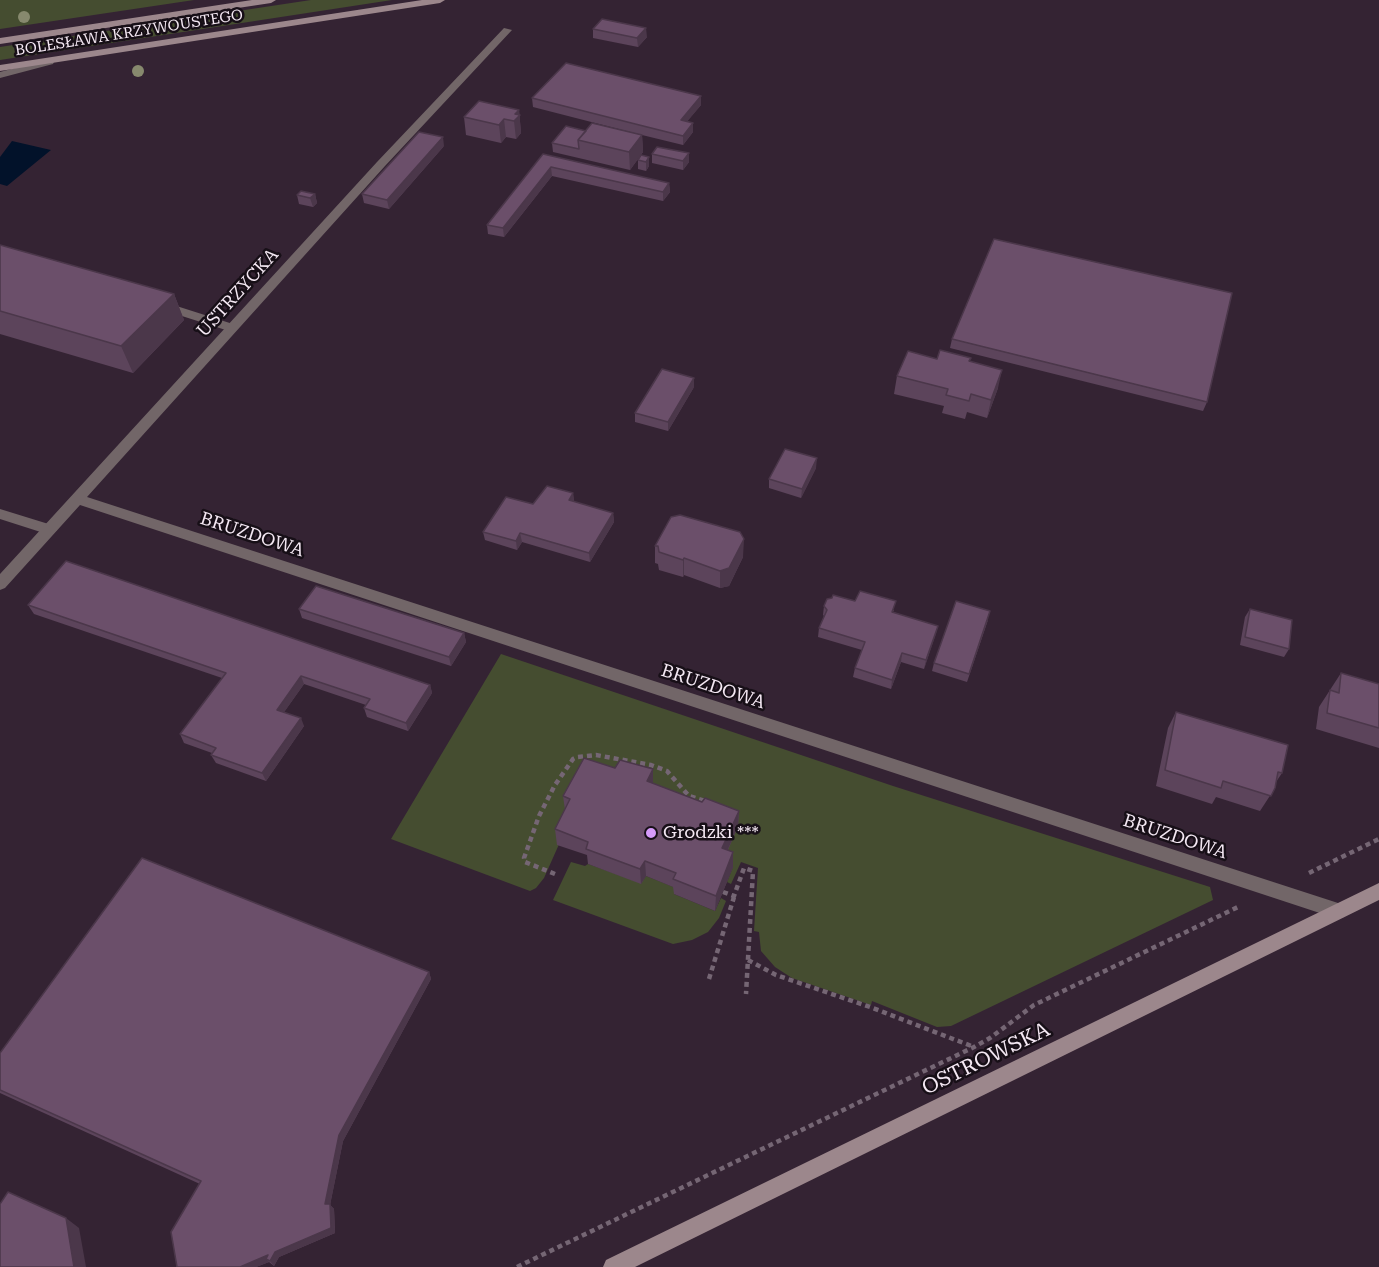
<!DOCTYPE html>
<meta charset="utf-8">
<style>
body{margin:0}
canvas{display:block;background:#342333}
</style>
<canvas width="1379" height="1267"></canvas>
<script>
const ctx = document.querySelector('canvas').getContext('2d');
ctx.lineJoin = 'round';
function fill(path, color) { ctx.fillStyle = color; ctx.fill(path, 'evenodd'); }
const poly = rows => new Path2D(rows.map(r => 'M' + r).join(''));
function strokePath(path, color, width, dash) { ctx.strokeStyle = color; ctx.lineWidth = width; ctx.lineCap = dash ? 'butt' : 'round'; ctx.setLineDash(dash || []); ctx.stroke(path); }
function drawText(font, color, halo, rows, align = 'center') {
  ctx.font = font + ' "Roboto Serif",serif'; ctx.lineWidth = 5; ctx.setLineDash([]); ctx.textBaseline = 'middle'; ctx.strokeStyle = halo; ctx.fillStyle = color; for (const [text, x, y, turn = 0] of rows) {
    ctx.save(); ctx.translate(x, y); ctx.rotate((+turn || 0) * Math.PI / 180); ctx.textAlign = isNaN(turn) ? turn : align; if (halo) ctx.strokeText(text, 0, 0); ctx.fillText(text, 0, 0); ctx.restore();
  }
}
fill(poly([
 [0,0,194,0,0,29],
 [311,0,392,0,0,60,0,47],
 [501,654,893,786,1210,887,1213,900,951,1026,937,1027,872,1001,871,1005,792,978,775,967,761,951,759,932,754,931,758,868,741,862,731,884,727,882,733,867,572,815,544,878,536,888,530,891,391,839],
 [571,862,585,866,588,864,641,883,646,876,676,888,674,894,715,911,721,898,726,901,719,918,708,932,692,940,673,944,553,900]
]), '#454d30');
fill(poly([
 [12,141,51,150,7,186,0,184,0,157]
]), '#02122a');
strokePath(poly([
 [1309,873,1379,839],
 [555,874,525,862,524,858,539,816,555,785,573,759,577,757,596,755,651,765,667,771,689,796,708,802],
 [723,892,734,896,744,868,753,871,746,994],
 [748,960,776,975,870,1007,974,1047],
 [709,979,734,897],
 [517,1267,974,1047,990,1038,1034,1005,1238,907]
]), '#756674', 4.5, [5, 4]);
fill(poly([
 [49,59,54,62,53,64,0,78,0,72,49,59],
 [164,302,236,325,238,328,232,332,160,309,160,303,164,302],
 [0,509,55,526,57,530,50,535,0,519,0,509]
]), '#726668');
fill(poly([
 [504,28,512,30,385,166,87,497,1338,903,1344,905,1347,911,1344,917,1338,919,80,505,5,588,0,590,0,574,377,162,504,28]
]), '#726668');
fill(poly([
 [252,0,276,0,271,3,0,44,0,38,252,0],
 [422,0,445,0,440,3,0,71,0,65,422,0],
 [1379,883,1379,900,635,1267,603,1267,606,1260,1379,883]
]), '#9c878c');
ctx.fillStyle = '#87896e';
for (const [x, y] of [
 [24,17],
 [138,71]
]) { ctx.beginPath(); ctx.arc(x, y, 6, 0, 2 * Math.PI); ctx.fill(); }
fill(poly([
 [593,29,647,37,638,47,593,38],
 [532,98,701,105,687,121,693,123,693,132,683,145,642,135,643,152,630,170,553,152,552,143,586,131,642,135,533,107],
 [519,110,521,133,516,139,506,137,501,143,466,135,464,117],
 [444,146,389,209,364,203,362,194],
 [657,147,689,162,683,170,652,163,652,154],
 [543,154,669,183,670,192,663,201,552,176,504,237,488,234,487,225],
 [649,157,649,166,646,171,638,169,638,160],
 [315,194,317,203,313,207,299,204,297,195],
 [0,245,174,294,184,320,133,373,0,334],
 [952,339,1207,402,1203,411,950,348],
 [970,362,998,388,987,418,967,412,965,419,942,413,944,406,894,394,897,376],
 [694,387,668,431,635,422,635,413],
 [816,468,801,498,769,488,769,479],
 [573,493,574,502,613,513,614,522,590,562,522,542,517,550,485,540,483,532,533,504],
 [655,546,743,557,729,586,720,588,684,575,683,577,659,570,658,564,655,563],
 [855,601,894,610,893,612,938,626,924,669,901,662,891,689,853,677,855,668,862,650,818,637,819,628,824,616,823,615,824,606],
 [28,605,430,685,432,693,408,731,367,717,364,708,366,705,304,684,284,712,304,726,266,781,216,763,211,755,212,753,184,743,180,734,222,678,34,614],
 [299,609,464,633,466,642,451,666,302,618],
 [1250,609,1289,649,1284,657,1240,645,1245,617],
 [988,620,967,682,932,671,934,663],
 [1341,673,1379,684,1379,748,1316,729,1319,707],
 [1176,712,1282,773,1276,782,1275,788,1260,811,1216,797,1212,804,1156,786,1168,728],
 [615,768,653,769,653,784,702,802,739,811,738,826,728,850,733,852,733,867,715,911,674,894,673,887,646,876,641,884,588,864,587,855,557,845,555,829,565,810,563,796],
 [429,972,431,979,343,1141,330,1205,334,1209,335,1233,279,1257,274,1266,269,1262,256,1267,177,1267,200,1184,0,1093,0,1053]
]), '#5c445b');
fill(poly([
 [646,28,647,37,638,47,637,38],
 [701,96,701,105,681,129,681,120],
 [519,110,521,133,516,139,514,121,515,114],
 [504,119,506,137,501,143,499,125],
 [693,123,693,132,683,145,683,136],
 [642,135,643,152,630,170,629,152],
 [443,137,444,146,389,209,387,200],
 [689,153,689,162,683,170,683,161],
 [649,157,649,166,646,171,646,162],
 [551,167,552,176,504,237,503,228],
 [669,183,670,192,663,201,663,192],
 [315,194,317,203,313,207,310,198],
 [174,294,184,320,133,373,121,346],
 [1002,370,998,388,987,418,991,400],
 [694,378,694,387,668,431,668,422],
 [817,458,816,468,801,498,802,489],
 [573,493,574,502,569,500],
 [613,513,614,522,590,562,589,553],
 [520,533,522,542,517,550,516,541],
 [744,539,743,557,729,586,720,588,720,571],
 [684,558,684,575,683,577,683,560],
 [938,626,936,634,924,669,926,660],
 [464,633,466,642,451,666,449,657],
 [902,653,901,662,891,689,892,680],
 [301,676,304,684,280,718,277,710],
 [430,685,432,693,408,731,406,723],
 [301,718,304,726,266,781,262,773],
 [653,769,653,785,647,781],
 [739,811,738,826,722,863,722,848],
 [733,852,733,867,715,911,716,896],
 [645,861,646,876,641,884,640,869],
 [429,972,431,979,343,1141,330,1205,334,1209,335,1233,279,1257,274,1266,270,1261,266,1259,269,1262,256,1267,240,1267,275,1252,325,1204,339,1135],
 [66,1218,79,1228,86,1267,74,1267]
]), '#4b374a');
const building = poly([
 [602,19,646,28,637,38,593,29,602,19],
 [566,63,701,96,681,120,693,123,683,136,532,98,566,63],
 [479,101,519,110,515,114,520,115,514,121,504,119,499,125,464,117,479,101],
 [592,123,642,135,629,152,578,140,592,123],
 [566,126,586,131,578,140,579,149,552,143,566,126],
 [419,132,443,137,387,200,362,194,419,132],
 [657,147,689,153,683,161,652,154,657,147],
 [543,154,669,183,663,192,551,167,503,228,487,225,543,154],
 [641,155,649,157,646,162,638,160,641,155],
 [301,191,315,194,310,198,297,195,301,191],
 [994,239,1232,293,1207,402,952,339,994,239],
 [0,245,174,294,121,346,0,311,0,245],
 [940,350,971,358,969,361,1002,370,991,400,971,394,969,401,946,395,948,389,897,376,908,351,937,359,940,350],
 [662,369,694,378,668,422,635,413,662,369],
 [785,449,817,458,802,489,769,479,785,449],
 [547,486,573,493,569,500,613,513,589,553,520,533,516,541,483,532,506,497,533,504,547,486],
 [680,515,740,532,744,539,729,568,720,571,684,558,683,560,659,552,658,546,655,546,671,517,680,515],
 [66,561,430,685,406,723,364,708,370,699,301,676,277,710,301,718,262,773,211,755,216,748,180,734,226,673,28,605,66,561],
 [316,586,464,633,449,657,299,609,316,586],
 [860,591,896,601,892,612,938,626,926,660,902,653,892,680,855,668,865,642,819,628,827,610,824,606,827,599,832,598,833,595,855,601,860,591],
 [956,601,990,611,969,674,934,663,956,601],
 [1250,609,1292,620,1289,649,1245,637,1250,609],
 [1341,673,1379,684,1379,728,1327,713,1330,690,1339,693,1341,673],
 [1176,712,1288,745,1282,773,1278,772,1275,788,1271,796,1223,781,1221,788,1165,770,1176,712],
 [584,758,615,768,620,760,653,769,647,781,702,802,705,798,739,811,722,848,733,852,716,896,673,879,676,873,645,861,640,869,586,849,588,842,555,829,570,799,563,796,584,758],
 [142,858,429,972,339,1135,325,1204,330,1204,331,1228,275,1252,270,1261,266,1259,268,1255,240,1267,177,1267,171,1232,201,1181,0,1090,0,1053,142,858],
 [8,1192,66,1218,74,1267,0,1267,0,1204,8,1192]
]);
fill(building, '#6b4f6a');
strokePath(building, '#4b374a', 1.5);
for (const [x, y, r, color] of [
 [651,833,6,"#d69bfa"]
]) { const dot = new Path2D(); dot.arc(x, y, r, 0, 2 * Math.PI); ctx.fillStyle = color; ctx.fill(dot); strokePath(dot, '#170f17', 2); }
drawText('15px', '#f4e8f3', '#170f17', [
 ["BOLESŁAWA KRZYWOUSTEGO",129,33,-9]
]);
drawText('18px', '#f4e8f3', '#170f17', [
 ["USTRZYCKA",238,293,-48],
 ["BRUZDOWA",252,535,18],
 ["BRUZDOWA",713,687,18],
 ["BRUZDOWA",1175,837,18]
]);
drawText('18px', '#f4e8f3', '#170f17', [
 ["Grodzki ***",663,833]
], 'left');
drawText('21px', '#f4e8f3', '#170f17', [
 ["OSTROWSKA",986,1059,-26]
]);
</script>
